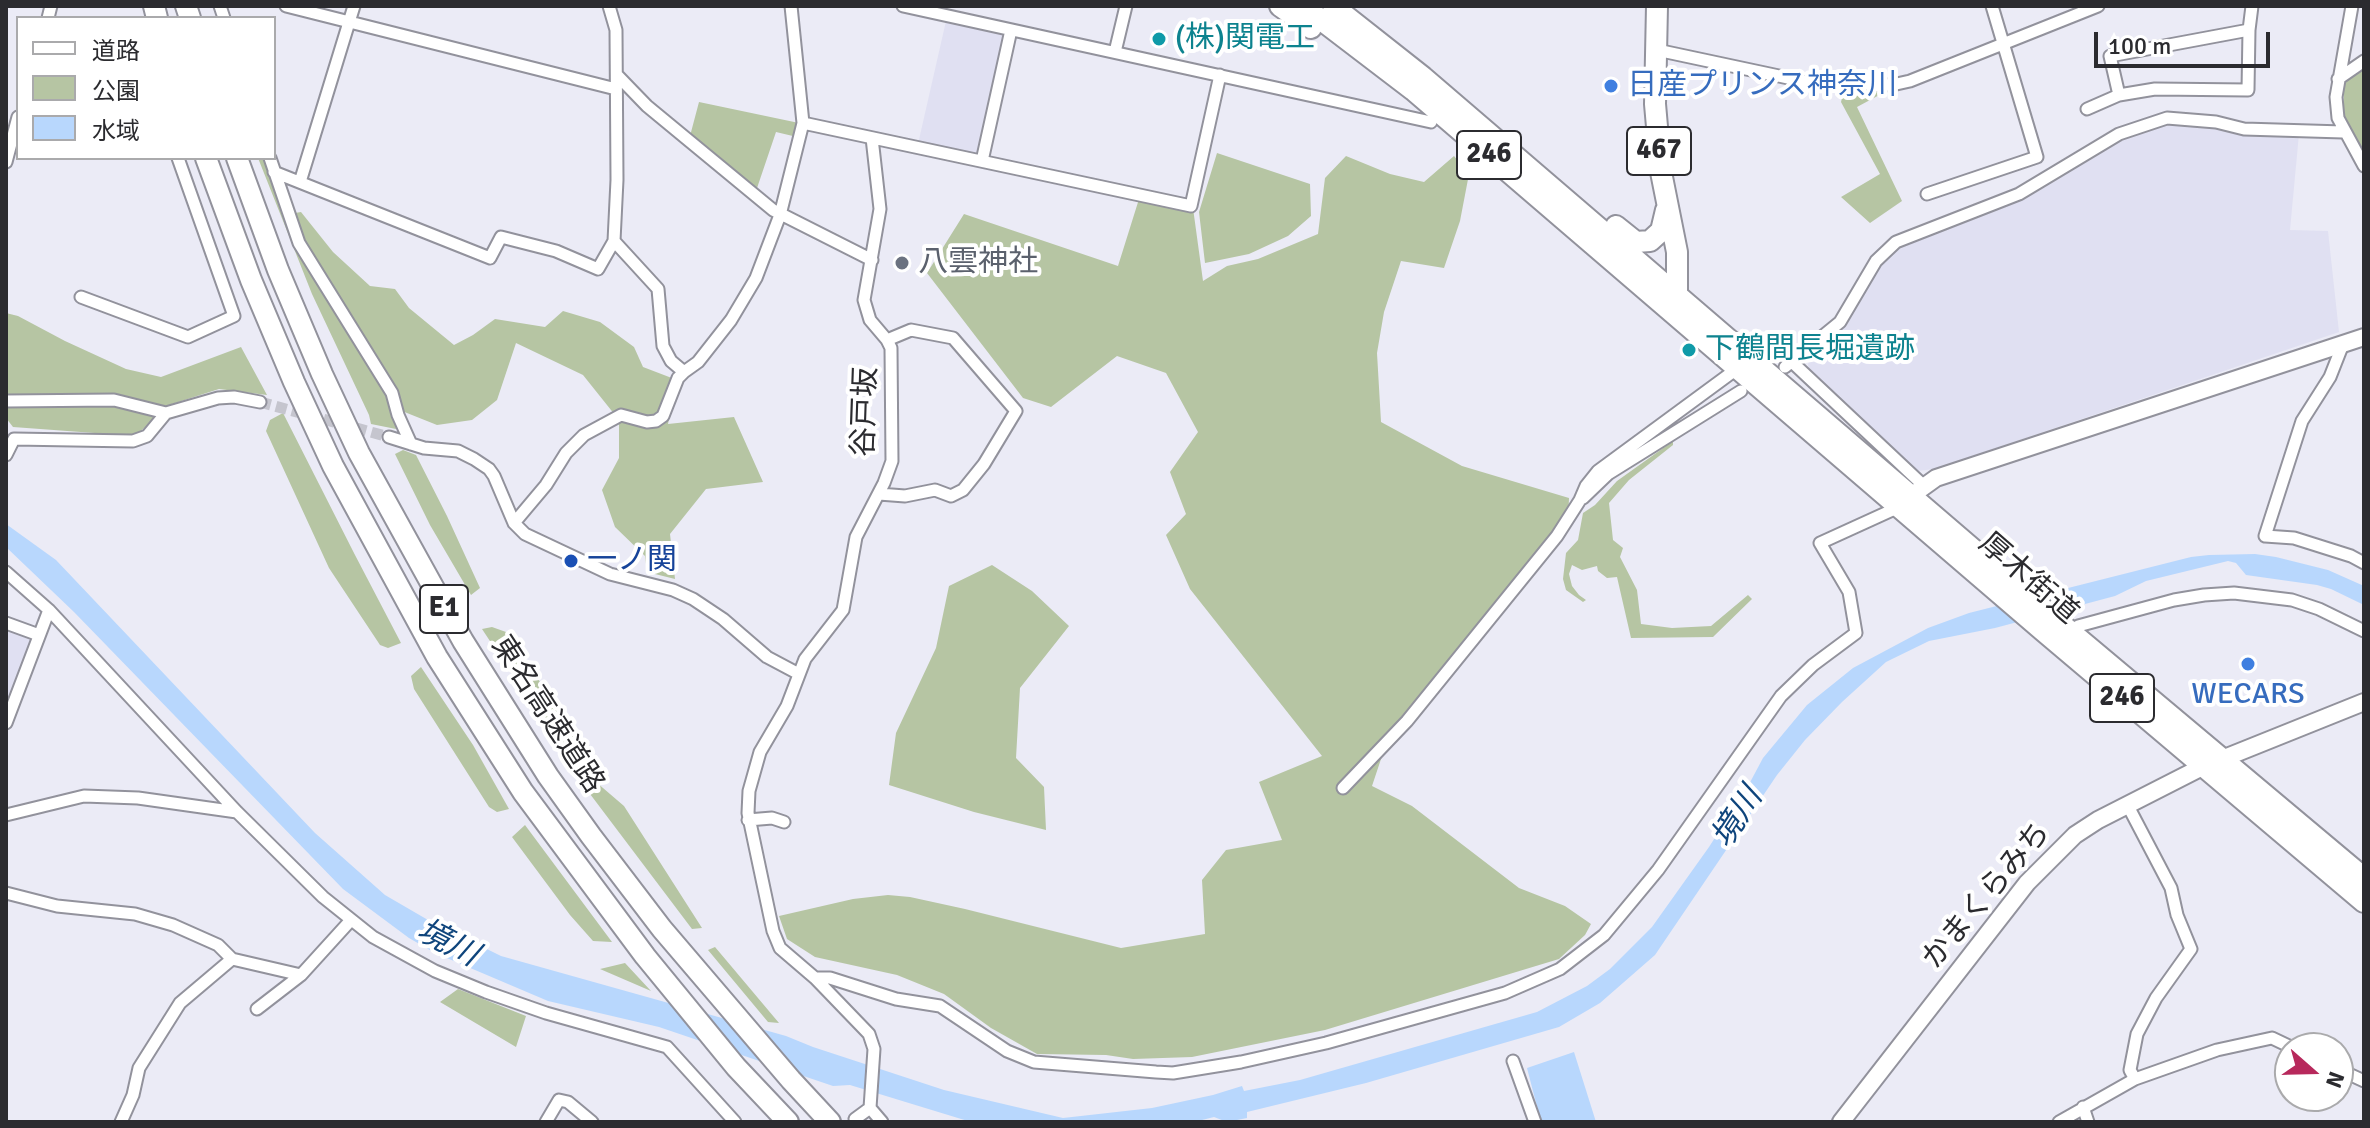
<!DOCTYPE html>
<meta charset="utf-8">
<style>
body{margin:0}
#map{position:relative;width:2370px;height:1128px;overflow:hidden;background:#ebebf6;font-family:Signika,"Noto Sans JP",sans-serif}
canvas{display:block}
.frame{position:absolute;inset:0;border:8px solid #2b2b2f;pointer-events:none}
.legend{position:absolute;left:16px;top:16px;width:260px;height:144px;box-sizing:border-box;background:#fff;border:2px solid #aaaaac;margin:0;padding:10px 14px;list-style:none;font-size:24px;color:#2b2b2f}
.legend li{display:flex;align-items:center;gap:16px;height:40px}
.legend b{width:40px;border:2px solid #aaaaac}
.north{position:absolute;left:2274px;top:1032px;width:80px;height:80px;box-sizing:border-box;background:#fff;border:2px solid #aaaaac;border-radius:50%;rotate:110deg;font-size:22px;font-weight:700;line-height:32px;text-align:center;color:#2b2b2f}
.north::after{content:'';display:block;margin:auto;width:28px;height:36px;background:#b7295c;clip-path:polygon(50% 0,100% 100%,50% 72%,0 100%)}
.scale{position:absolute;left:2094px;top:32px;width:176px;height:36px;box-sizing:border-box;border:4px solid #2b2b2f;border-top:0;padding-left:10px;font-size:24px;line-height:28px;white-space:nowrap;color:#2b2b2f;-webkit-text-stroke:6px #fff;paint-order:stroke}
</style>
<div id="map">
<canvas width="2370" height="1128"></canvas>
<div class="frame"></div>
<ul class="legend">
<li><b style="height:10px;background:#fff"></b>道路</li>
<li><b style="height:22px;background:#b6c5a3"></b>公園</li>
<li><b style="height:22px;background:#b8d7fd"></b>水域</li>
</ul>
<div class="north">N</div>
<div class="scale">100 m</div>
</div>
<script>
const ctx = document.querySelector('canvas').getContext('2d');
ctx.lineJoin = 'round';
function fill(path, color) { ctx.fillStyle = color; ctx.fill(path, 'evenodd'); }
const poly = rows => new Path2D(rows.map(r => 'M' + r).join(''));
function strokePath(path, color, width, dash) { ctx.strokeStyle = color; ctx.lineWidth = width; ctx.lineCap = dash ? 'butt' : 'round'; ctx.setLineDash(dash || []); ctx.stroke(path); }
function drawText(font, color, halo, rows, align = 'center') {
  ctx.font = font + ' Signika,"Noto Sans JP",sans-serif'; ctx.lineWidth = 8; ctx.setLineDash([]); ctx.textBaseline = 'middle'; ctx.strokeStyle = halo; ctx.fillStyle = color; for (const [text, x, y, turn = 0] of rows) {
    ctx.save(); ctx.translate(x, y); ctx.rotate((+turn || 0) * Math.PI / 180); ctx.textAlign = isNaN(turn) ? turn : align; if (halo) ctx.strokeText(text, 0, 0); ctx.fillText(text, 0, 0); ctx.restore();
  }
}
fill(poly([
 [946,21,1005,35,982,161,918,144],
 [2166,122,2299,134,2290,230,2328,231,2339,332,1934,469,1918,471,1906,466,1810,372,1808,365,1810,353,1848,319,1877,269,1898,247,2016,200,2101,147],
 [6,628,33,639,6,710]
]), '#e0e0f2');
fill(poly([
 [2364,70,2364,161,2343,132,2344,80],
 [1880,88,1883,93,1857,107,1902,201,1870,223,1841,197,1880,174,1841,102,1844,90],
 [699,102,799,123,797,137,776,132,756,191,690,136],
 [1217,153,1310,184,1311,216,1288,236,1249,254,1205,263,1199,212],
 [1346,156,1390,174,1424,182,1454,156,1469,174,1460,221,1444,268,1401,261,1384,312,1377,353,1381,422,1462,466,1569,498,1568,522,1385,747,1372,786,1412,806,1519,888,1565,906,1591,924,1585,935,1559,959,1325,1030,1192,1057,1133,1059,1106,1055,1037,1054,991,1028,944,994,897,975,815,957,787,939,779,916,853,899,888,895,910,897,965,909,1121,948,1205,934,1202,880,1226,850,1282,840,1259,782,1322,756,1190,589,1166,535,1186,514,1170,472,1198,432,1166,373,1117,356,1051,407,1023,398,927,273,964,214,1118,266,1139,199,1193,208,1203,281,1227,266,1258,259,1318,234,1325,178],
 [258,158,269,158,299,243,295,213,301,212,333,252,370,286,395,289,409,308,454,345,473,335,495,319,545,327,563,311,600,322,634,347,643,367,677,380,668,424,734,417,763,482,706,489,670,534,675,579,647,572,645,556,615,527,602,490,619,458,619,420,583,375,516,343,497,400,472,420,437,425,402,411,398,415,396,429,371,424,369,415,312,294],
 [6,313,18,316,65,341,126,369,161,377,241,347,267,395,219,389,172,404,135,436,13,427,6,418],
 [283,413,355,555,401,643,388,648,380,645,329,568,266,431,270,420],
 [1673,441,1673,445,1629,480,1609,503,1613,540,1623,548,1620,557,1637,590,1641,624,1672,628,1711,626,1748,595,1752,599,1713,637,1631,638,1617,577,1607,578,1598,571,1597,566,1582,570,1572,565,1569,574,1572,586,1579,595,1586,600,1583,602,1566,590,1563,579,1566,553,1578,540,1583,513,1595,505,1617,481],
 [403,450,416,455,447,516,480,588,471,595,430,525,395,454],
 [992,565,1032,591,1069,626,1020,688,1016,758,1044,787,1046,830,974,812,889,785,896,733,936,648,949,586],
 [492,627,506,632,585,748,581,763,574,768,482,629],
 [421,667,473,745,509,809,497,812,489,807,414,689,411,676],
 [596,782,624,806,702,928,692,929,584,786],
 [525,825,612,942,593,941,570,915,512,837],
 [715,947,726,960,779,1023,768,1022,708,950],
 [625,963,651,991,600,969],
 [458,989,526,1016,516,1047,440,1002]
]), '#b6c5a3');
fill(poly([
 [6,524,56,560,315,833,385,895,428,920,501,956,786,1036,813,1047,944,1090,1063,1118,1152,1108,1213,1095,1242,1086,1244,1091,1300,1080,1537,1012,1587,986,1610,969,1652,927,1709,847,1747,788,1763,758,1807,705,1853,668,1928,628,1969,613,2191,557,2209,555,2255,554,2276,557,2328,570,2364,586,2364,605,2331,589,2317,585,2246,575,2236,563,2228,561,2146,581,2115,596,1995,628,1929,641,1886,662,1842,702,1805,740,1777,775,1655,955,1600,1003,1559,1027,1366,1083,1247,1112,1247,1118,1227,1122,1214,1117,1194,1122,971,1122,850,1085,833,1086,659,1027,548,1001,435,953,409,938,343,889,74,612,6,547],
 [1574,1052,1596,1122,1541,1122,1527,1068]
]), '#b8d7fd');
strokePath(poly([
 [260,402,389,437]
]), '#c5c5ce', 11, [11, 5.5]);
const street = poly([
 [220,6,224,18],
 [286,6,616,89],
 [903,6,1431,122],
 [2352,6,2336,97,2338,118,2364,166],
 [48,18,51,6],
 [1657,50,1807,82,1892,85,1910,81,2098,6],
 [1115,52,1126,6],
 [617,75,647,106,773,210,872,260],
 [2338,79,2364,61],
 [2119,95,2110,56,2249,30],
 [2087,109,2119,95,2155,89,2248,90,2249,30,2252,6],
 [803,123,1191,206,1220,75],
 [270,158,299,243,392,393,398,415,411,444],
 [982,161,1011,30],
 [6,162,18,117],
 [274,172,490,258,501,237,556,251,598,269,614,241,617,180,616,30,609,6],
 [300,182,354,6],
 [1927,194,2037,157,1992,6],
 [614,241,658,289,663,346,671,361,684,372,698,362,731,320,756,278,780,215,803,123,791,6],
 [81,297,188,337,234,316,178,158],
 [2343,344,2330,377,2302,421,2265,536,2294,538,2351,556,2364,563],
 [1792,362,1924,486],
 [1785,367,1840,322,1876,261,1896,242,2019,194,2119,134,2167,118,2216,122,2244,129,2343,132],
 [6,401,114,400,166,413,218,398,234,397,260,402],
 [389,437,424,448,458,451,474,459,489,469,494,476,514,523,525,534,610,574,673,590,693,599,723,619,767,657,799,674],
 [6,455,14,439,133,441,147,436,166,413],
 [879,494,905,496,935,490,951,496,963,490,984,464,1016,411,953,338,911,330,887,340],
 [1583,498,1608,474,1741,391],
 [514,523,546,485,566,453,584,435,621,415,647,422,656,421,663,416,678,378,684,372],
 [6,572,49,610,237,812,323,897,373,937,435,971,486,992,546,1013,667,1047,735,1122],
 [6,623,39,635],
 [2078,626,2174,600,2204,595,2234,593,2292,600,2319,609,2364,631],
 [6,723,49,610],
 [1343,788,1407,721,1557,536,1580,500,1586,486,1598,471,1738,368],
 [2128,806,2171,888,2177,915,2191,949,2156,998,2137,1034,2130,1070,2135,1079],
 [6,815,84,796,138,798,237,812],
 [748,820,772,818,784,822],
 [6,893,57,906,135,914,173,925,218,945,232,959,301,975],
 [815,978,830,978,896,999,940,1006,1007,1051,1034,1062,1156,1072,1173,1073,1241,1062,1326,1043,1505,993,1560,969,1604,935,1658,870,1781,696,1813,665,1856,633,1849,592,1820,543,1899,507],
 [257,1009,301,975,351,920],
 [1513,1061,1535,1122],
 [2338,1069,2364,1081],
 [2083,1107,2088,1122],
 [870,1108,874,1049,869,1034,815,978,780,948,773,931,748,813,749,791,760,752,787,706,805,659,843,610,856,537,884,483,892,461,891,348,887,340,870,320,864,300,880,209,872,138],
 [870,1108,882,1122],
 [855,1119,870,1108],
 [121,1122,133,1095,139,1068,180,1003,232,959],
 [546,1122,559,1100,568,1102,592,1122],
 [2059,1122,2135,1079,2217,1050,2272,1038,2293,1048]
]);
const secondary = poly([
 [1904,501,1936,478,2364,337],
 [1841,1122,2027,883,2075,835,2098,820,2202,767,2364,702]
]);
const highway = poly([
 [154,6,157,18],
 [186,6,190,18],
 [1280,6,1311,28],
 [1303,6,1413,90,2042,630,2364,902],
 [1333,6,1423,77,2016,586,2364,878],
 [1657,6,1655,104,1661,172,1677,252,1677,294,1674,300],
 [206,158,251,280,294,382,333,466,437,657,523,792,645,956,736,1067,788,1122],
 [237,158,278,270,322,374,359,453,463,641,548,776,591,836,662,929,791,1080,830,1122],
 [1616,226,1636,242,1650,241,1661,231,1666,210]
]);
strokePath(street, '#92929c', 15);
strokePath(secondary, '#92929c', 20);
strokePath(highway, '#92929c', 24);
strokePath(street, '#fff', 11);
strokePath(secondary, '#fff', 16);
strokePath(highway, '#fff', 20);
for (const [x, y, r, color] of [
 [1159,39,8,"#0f9aa8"],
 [1611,86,8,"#3f7fe0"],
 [902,263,8,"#6b7280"],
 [1689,350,8,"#0f9aa8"],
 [571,561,8,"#1a4fb4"],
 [2248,664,8,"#3f7fe0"]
]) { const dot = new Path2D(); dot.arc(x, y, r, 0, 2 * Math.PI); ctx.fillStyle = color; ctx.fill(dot); strokePath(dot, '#fff', 3); }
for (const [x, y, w] of [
 [1659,151,64],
 [1489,155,64],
 [444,609,48],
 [2122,698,64]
]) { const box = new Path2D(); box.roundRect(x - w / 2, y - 24, w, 48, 6); ctx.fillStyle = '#fff'; ctx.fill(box); strokePath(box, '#2b2b2f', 2); }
drawText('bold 28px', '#2b2b2f', null, [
 ["467",1659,151],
 ["246",1489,155],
 ["E1",444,609],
 ["246",2122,698]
]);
drawText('30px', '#0d838f', '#fff', [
 ["(株)関電工",1175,39],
 ["下鶴間長堀遺跡",1705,350]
], 'left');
drawText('30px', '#366cbe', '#fff', [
 ["日産プリンス神奈川",1627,86],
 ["WECARS",2248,695,"center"]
], 'left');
drawText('30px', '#5b616d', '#fff', [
 ["八雲神社",918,263]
], 'left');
drawText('30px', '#2b2b2f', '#fff', [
 ["谷戸坂",866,412,-88],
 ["厚木街道",2028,579,41],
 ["東名高速道路",547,715,57],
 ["かまくらみち",1987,896,-50]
]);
drawText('30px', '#164399', '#fff', [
 ["一ノ関",587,561]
], 'left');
drawText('italic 32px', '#0f457c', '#fff', [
 ["境川",1738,818,-57],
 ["境川",447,944,27]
]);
</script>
